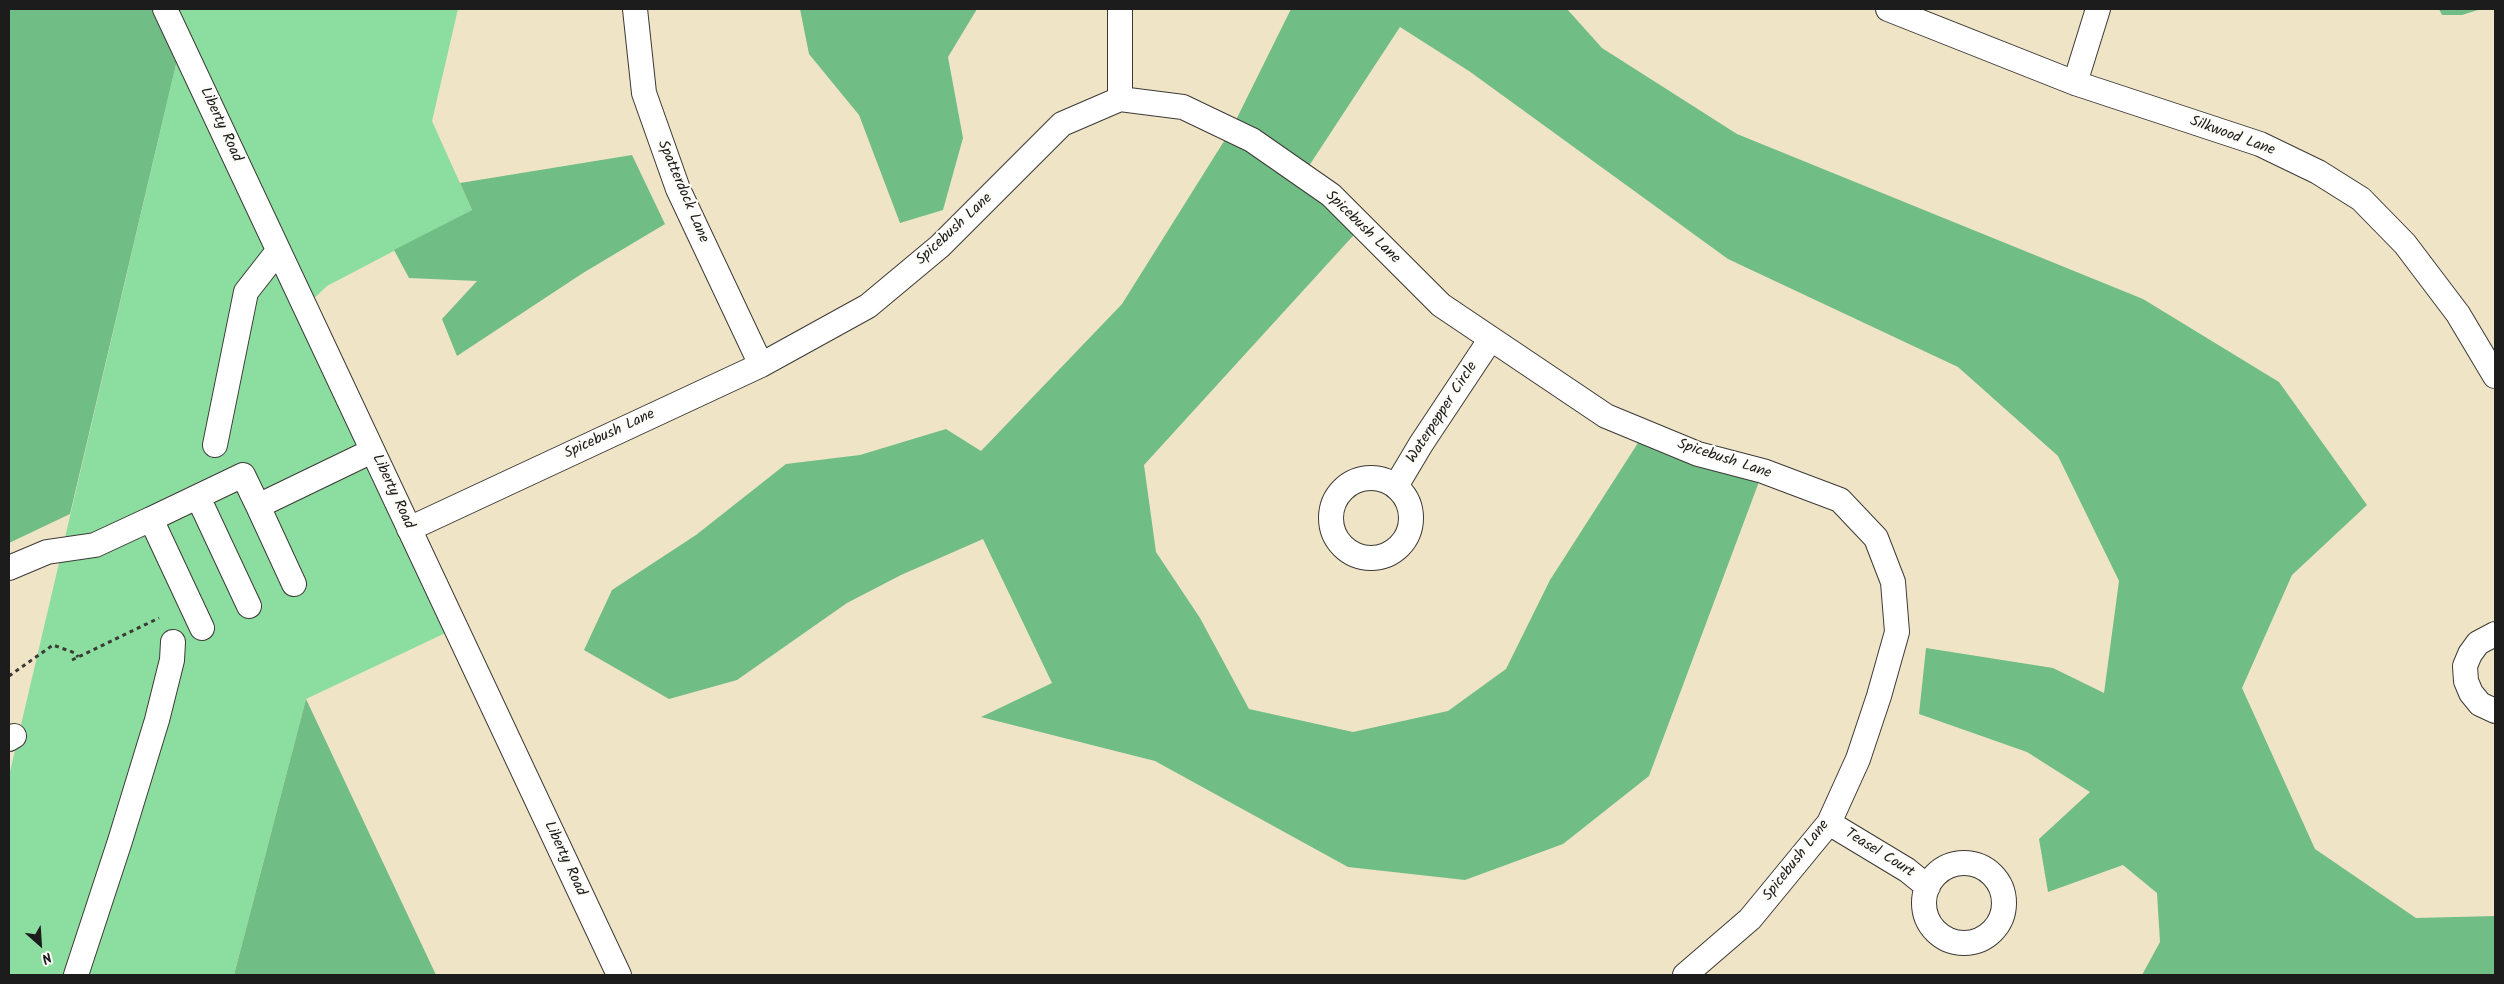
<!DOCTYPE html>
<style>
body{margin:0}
#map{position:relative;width:2504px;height:984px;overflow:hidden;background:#f0e4c6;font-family:Kalam,sans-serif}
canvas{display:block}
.frame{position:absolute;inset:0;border:10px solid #1c1c1c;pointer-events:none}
.north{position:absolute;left:15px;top:919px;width:50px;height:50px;-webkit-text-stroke:4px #fdfcf7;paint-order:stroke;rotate:154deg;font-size:14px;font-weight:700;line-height:20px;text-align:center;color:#1c1c1c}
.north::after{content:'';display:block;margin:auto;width:18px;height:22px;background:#1c1c1c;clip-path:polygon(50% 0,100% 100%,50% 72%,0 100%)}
</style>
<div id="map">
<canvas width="2504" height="984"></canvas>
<div class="frame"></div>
<div class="north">N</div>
</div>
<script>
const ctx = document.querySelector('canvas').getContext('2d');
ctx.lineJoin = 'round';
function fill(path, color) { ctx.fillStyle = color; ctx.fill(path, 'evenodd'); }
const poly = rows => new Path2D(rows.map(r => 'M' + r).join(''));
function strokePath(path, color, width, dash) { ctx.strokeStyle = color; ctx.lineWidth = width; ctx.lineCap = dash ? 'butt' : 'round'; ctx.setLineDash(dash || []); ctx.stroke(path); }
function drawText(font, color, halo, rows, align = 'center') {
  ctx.font = font + ' Kalam,sans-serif'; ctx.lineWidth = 4.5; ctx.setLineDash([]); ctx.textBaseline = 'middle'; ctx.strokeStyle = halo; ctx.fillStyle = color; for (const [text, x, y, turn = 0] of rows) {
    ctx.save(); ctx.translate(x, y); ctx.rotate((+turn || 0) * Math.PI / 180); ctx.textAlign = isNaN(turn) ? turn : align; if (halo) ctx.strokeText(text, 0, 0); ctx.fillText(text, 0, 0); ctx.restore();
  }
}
fill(poly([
 [165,9,458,9,432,121,472,210,327,286,305,307,456,628,306,699,234,975,9,975,9,776,181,43]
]), '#8bde9f');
fill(poly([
 [9,9,165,9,181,43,70,514,9,543],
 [800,9,977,9,948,57,963,138,943,210,900,223,859,115,809,54],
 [1291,9,1567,9,1602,48,1737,134,2143,299,2279,382,2367,505,2292,575,2242,688,2315,849,2416,918,2495,916,2495,975,2142,975,2160,942,2157,893,2123,865,2048,892,2039,839,2090,792,2027,752,1919,714,1926,648,2053,668,2104,693,2119,581,2058,456,1958,367,1728,259,1469,71,1400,27,1303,175,1362,226,1144,465,1156,552,1200,618,1249,709,1353,732,1448,711,1506,669,1550,580,1645,432,1763,471,1649,776,1563,844,1465,880,1348,867,1155,761,981,717,1052,683,983,539,901,575,847,603,737,680,669,699,584,650,612,590,696,535,786,464,860,455,946,429,981,451,1122,304,1231,130],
 [2439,9,2481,9,2462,15,2442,15],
 [632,155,665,224,583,273,457,356,442,319,477,281,409,278,394,250,472,210,460,183],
 [306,699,436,975,234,975]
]), '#70bd86');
const minor = poly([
 [165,9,619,975],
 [635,9,644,93,678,189,761,365],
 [1120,9,1120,99],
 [1888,9,2075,83,2260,144,2318,172,2361,199,2405,244,2458,314,2495,376],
 [2075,83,2098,9],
 [215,445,246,292,278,251],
 '1331 518a40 40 0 1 1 80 0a40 40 0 1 1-80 0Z',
 [1396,486,1421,444,1490,340],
 [198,497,249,606],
 [409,529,761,365,868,306,940,246,1062,124,1120,99,1183,107,1252,140,1331,195,1441,305,1606,416,1698,454,1763,471,1840,500,1876,538,1893,582,1897,632,1879,696,1858,759,1829,823,1750,919,1685,975],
 [9,568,47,552,95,545,151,519],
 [294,584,258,506,372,451],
 [202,628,151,519,243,475,258,506],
 [2495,634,2478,643,2470,654,2465,666,2466,681,2471,693,2480,704,2495,711],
 [9,739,14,736],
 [1829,823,1907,870,1928,887],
 '1924 903a40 40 0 1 1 80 0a40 40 0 1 1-80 0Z',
 [76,975,120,841,157,720,172,660,173,642]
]);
strokePath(minor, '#3c3a36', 26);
strokePath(poly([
 [72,660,159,618],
 [9,676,53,645,75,653,78,657]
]), '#3c3a36', 3, [4, 4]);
strokePath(minor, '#fff', 24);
drawText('15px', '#1c1c1c', '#fdfcf7', [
 ["Liberty Road",220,125,65],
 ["Silkwood Lane",2232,137,20],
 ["Spatterdock Lane",682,192,67],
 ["Spicebush Lane",1362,228,44],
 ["Spicebush Lane",955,230,-43],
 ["Waterpepper Circle",1443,413,-57],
 ["Spicebush Lane",610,435,-25],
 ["Spicebush Lane",1724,460,18],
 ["Liberty Road",392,492,65],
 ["Teasel Court",1879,854,32],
 ["Liberty Road",564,859,65],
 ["Spicebush Lane",1797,861,-52]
]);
</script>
